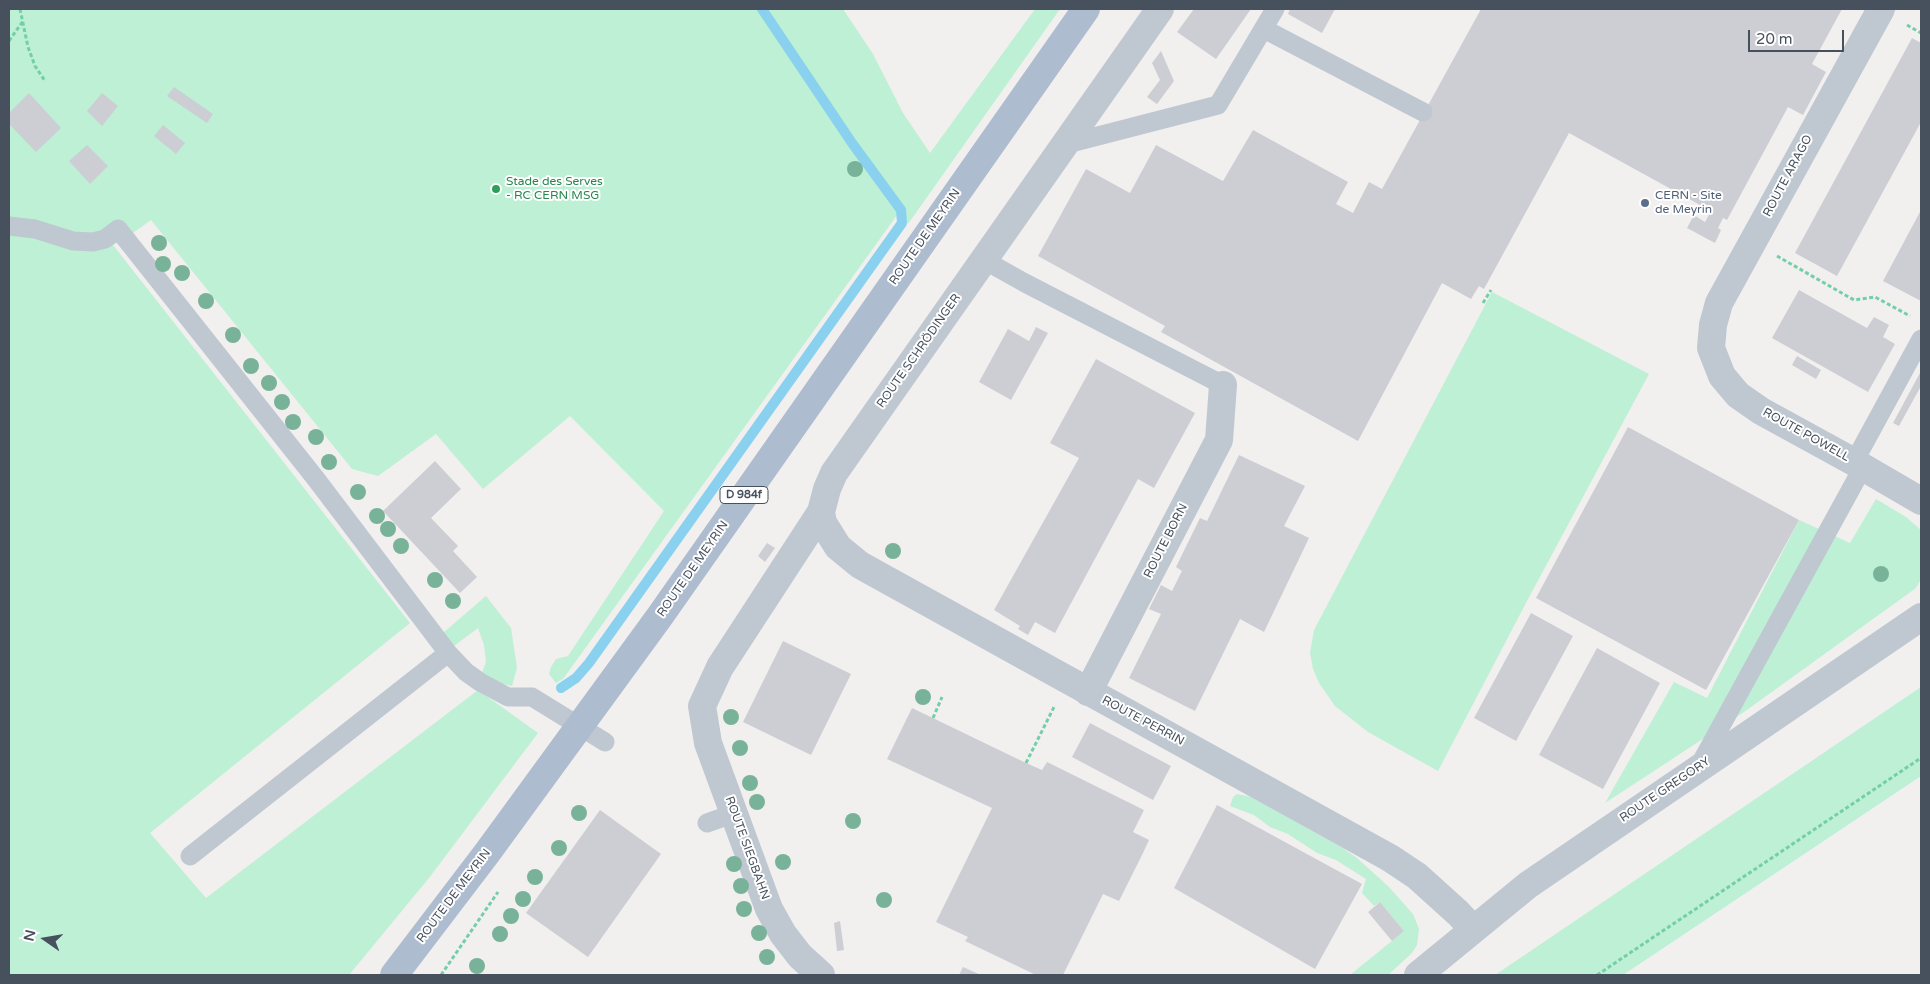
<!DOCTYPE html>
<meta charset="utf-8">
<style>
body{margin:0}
#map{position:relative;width:1930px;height:984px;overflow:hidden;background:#f2efef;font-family:"Varela Round",sans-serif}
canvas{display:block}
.frame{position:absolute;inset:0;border:10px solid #47515d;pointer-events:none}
.north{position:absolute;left:20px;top:914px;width:50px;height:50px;-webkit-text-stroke:4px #fff;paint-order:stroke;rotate:283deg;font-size:14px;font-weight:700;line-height:20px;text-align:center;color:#47515d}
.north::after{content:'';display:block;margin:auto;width:18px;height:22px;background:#47515d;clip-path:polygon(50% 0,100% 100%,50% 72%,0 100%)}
.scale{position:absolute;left:1748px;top:30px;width:96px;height:22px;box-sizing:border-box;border:2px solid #47515d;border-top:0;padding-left:6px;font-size:15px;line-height:18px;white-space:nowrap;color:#47515d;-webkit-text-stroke:4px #fff;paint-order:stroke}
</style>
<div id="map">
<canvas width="1930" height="984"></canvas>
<div class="frame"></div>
<div class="north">N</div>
<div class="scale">20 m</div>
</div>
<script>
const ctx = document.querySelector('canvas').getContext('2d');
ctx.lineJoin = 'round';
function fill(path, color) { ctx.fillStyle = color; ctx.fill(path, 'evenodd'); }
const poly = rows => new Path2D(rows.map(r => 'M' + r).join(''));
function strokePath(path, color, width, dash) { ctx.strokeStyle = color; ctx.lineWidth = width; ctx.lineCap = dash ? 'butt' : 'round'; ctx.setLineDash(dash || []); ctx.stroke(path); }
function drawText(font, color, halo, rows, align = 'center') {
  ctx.font = font + ' "Varela Round",sans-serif'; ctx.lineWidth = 4; ctx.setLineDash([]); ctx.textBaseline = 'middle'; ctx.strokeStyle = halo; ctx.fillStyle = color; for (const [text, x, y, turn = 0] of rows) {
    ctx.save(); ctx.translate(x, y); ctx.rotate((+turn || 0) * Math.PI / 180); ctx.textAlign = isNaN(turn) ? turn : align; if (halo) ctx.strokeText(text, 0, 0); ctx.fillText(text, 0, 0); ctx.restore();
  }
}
fill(poly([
 [9,9,843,9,873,54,903,113,930,153,1035,9,1060,9,908,224,900,211,563,679,556,683,549,674,551,667,556,659,568,656,664,511,570,416,483,489,436,434,378,476,352,469,151,220,126,238,113,245,410,623,150,833,206,898,478,690,538,733,429,878,349,975,9,975],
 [1492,292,1649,374,1527,601,1438,771,1368,732,1335,706,1319,683,1313,669,1310,653,1314,630],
 [1876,499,1906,517,1921,530,1921,579,1916,588,1744,712,1605,803,1674,682,1707,698,1799,520,1850,543],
 [486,596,511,628,517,668,512,686,498,683,481,675,486,662,484,645,478,628,454,646,443,633],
 [1921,687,1921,776,1623,975,1495,975],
 [1237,794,1251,797,1341,847,1357,858,1389,887,1413,914,1419,929,1417,945,1412,953,1388,975,1350,975,1404,931,1380,902,1374,906,1362,893,1366,879,1336,860,1317,853,1288,834,1270,827,1254,815,1230,806,1233,797]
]), '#bdf0d4');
strokePath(poly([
 [561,688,576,678,589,663,902,223,901,210,852,143,762,9]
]), '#89d1ee', 10);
fill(poly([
 [1194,9,1251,9,1216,59,1177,32],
 [1290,9,1335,9,1322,33,1288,14],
 [1481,9,1842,9,1812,64,1826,72,1803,115,1788,107,1727,220,1723,218,1718,228,1721,230,1715,243,1687,228,1694,215,1705,222,1711,211,1569,133,1484,289,1479,286,1471,299,1442,283,1358,441,1161,332,1165,326,1038,256,1086,169,1130,193,1156,145,1223,181,1253,130,1348,182,1336,204,1353,213,1369,182,1382,189],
 [1912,38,1921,43,1921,122,1837,276,1795,253],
 [1161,51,1174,81,1157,104,1147,97,1160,80,1152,63],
 [174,87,213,114,207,123,167,96],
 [29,93,61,128,36,152,9,124,9,113],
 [102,93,118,106,102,126,87,111],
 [163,125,185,143,176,154,154,136],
 [87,145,108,166,90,184,69,161],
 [1921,210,1921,301,1883,281],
 [1799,290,1867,328,1874,317,1889,325,1883,337,1895,344,1868,392,1772,338],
 [1036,327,1048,333,1011,400,979,382,1008,329,1029,341],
 [1797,356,1821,370,1816,379,1792,365],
 [1096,359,1195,413,1154,488,1138,479,1055,633,1035,622,1028,635,1018,629,1020,626,994,610,1079,458,1050,443],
 [1921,371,1921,386,1899,426,1893,423],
 [1628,427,1799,520,1706,690,1536,598],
 [1239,455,1305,486,1284,526,1309,538,1264,632,1240,619,1195,711,1129,678,1161,614,1149,609,1161,585,1172,591,1182,571,1176,567,1200,518,1207,521],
 [435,461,461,489,431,518,458,546,453,551,477,577,460,593,383,511],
 [767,543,775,548,765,562,758,556],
 [1531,613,1573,636,1516,741,1474,718],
 [783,641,851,674,811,755,743,722],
 [1597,648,1660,683,1603,789,1539,755],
 [912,708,1026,763,1042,770,1047,762,1144,810,1133,832,1149,840,1143,853,1119,901,1103,894,1063,975,1036,975,965,941,968,937,936,922,992,808,887,759],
 [1090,723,1171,766,1153,800,1072,757],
 [1217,805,1362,884,1315,969,1174,888],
 [600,810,661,854,588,957,526,913],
 [1380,902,1404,931,1392,941,1368,912],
 [840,921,844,950,837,951,834,923],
 [963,967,981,975,959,975]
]), '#ccced4');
strokePath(poly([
 [20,9,28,47,35,66,45,81],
 [1907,25,1921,33],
 [9,41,23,21],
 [1777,256,1854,300,1875,297,1910,316],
 [1483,303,1491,290],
 [933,718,942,697],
 [1026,763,1055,705],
 [441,975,498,892],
 [1597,975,1921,758]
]), '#74cfa9', 3, [4, 2.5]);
strokePath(poly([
 [1264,29,1423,112],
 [1063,145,1218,105,1275,9],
 [9,226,35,229,73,241,93,242,105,239,118,229,316,479,448,653,466,672,480,682,508,697,532,697,605,742],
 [984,260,1025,283,1223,385],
 [1854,462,1921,339],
 [1699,766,1863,467],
 [707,823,735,813],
 [190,856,448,653]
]), '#bfc8d1', 19);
strokePath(poly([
 [1881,9,1719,303,1713,325,1711,348,1722,376,1738,395,1761,411,1854,462,1921,501],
 [821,512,823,523,838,547,860,565,1390,858,1417,876,1458,913,1473,929],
 [1088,692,1219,440,1223,385],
 [821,975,800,956,783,934,769,909,708,743,702,706,720,667,821,512,827,489,834,473,1160,9],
 [1418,975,1528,885,1921,617]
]), '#bfc8d1', 28);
strokePath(poly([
 [394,975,487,853,660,616,1086,9]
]), '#aebccf', 28);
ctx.fillStyle = '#78b299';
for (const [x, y] of [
 [855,169],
 [159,243],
 [163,264],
 [182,273],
 [206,301],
 [233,335],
 [251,366],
 [269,383],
 [282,402],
 [293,422],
 [316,437],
 [329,462],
 [358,492],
 [377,516],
 [388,529],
 [401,546],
 [893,551],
 [1881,574],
 [435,580],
 [453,601],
 [923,697],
 [731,717],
 [740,748],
 [750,783],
 [757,802],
 [579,813],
 [853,821],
 [559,848],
 [783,862],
 [734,864],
 [535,877],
 [741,886],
 [523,899],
 [884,900],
 [744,909],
 [511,916],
 [759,933],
 [500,934],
 [767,957],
 [477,966]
]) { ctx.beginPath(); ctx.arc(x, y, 8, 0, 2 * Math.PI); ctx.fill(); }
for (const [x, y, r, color] of [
 [496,189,5,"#2e9e5b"],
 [1645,203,5,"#5c6f8a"]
]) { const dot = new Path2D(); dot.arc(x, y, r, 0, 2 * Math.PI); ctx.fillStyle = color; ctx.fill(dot); strokePath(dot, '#fff', 2); }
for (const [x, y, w] of [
 [744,495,48]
]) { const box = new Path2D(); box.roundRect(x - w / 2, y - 8.5, w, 17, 4); ctx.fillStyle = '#fff'; ctx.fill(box); strokePath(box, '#47515d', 1); }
drawText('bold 11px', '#47515d', null, [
 ["D 984f",744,495]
]);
drawText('12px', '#47515d', '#fff', [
 ["ROUTE ARAGO",1788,176,-62],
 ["ROUTE DE MEYRIN",925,237,-55],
 ["ROUTE SCHRÖDINGER",919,351,-55],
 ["ROUTE POWELL",1806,435,29],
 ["ROUTE BORN",1166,541,-63],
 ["ROUTE DE MEYRIN",693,569,-55],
 ["ROUTE PERRIN",1143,721,28],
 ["ROUTE GREGORY",1665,790,-34],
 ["ROUTE SIEGBAHN",747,848,70],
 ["ROUTE DE MEYRIN",454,896,-53]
]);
drawText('12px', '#27864d', '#fff', [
 ["Stade des Serves",506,182],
 ["- RC CERN MSG",506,196]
], 'left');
drawText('12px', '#4e5e75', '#fff', [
 ["CERN - Site",1655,196],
 ["de Meyrin",1655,210]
], 'left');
</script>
